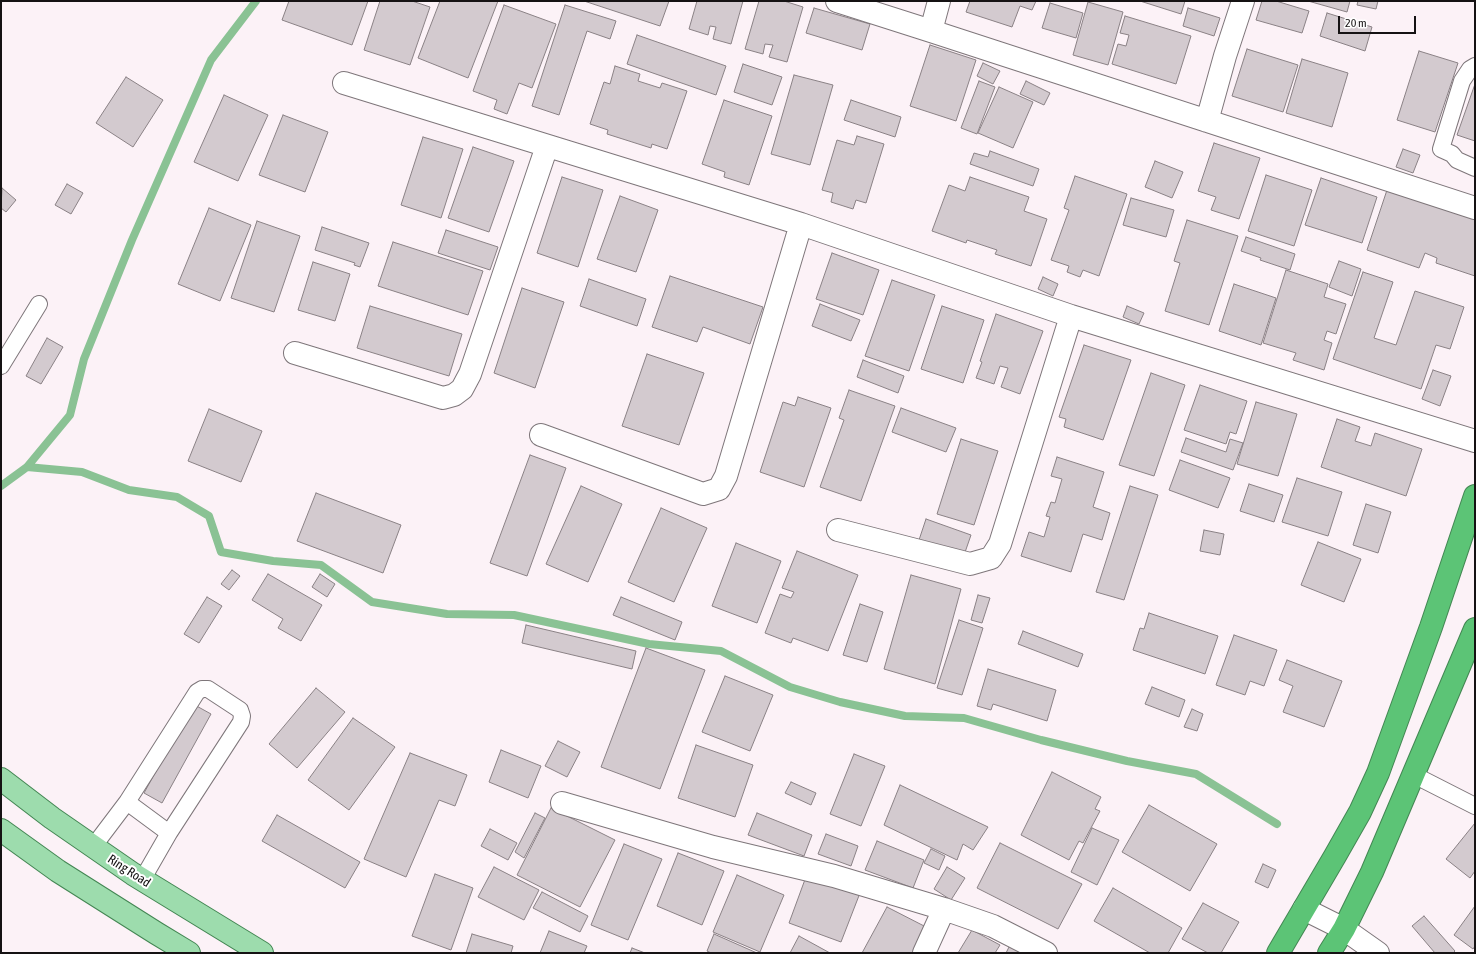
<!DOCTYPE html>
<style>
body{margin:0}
#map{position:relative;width:1476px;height:954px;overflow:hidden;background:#fcf2f7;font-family:"Asap Condensed",sans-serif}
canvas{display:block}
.frame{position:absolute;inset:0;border:2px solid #151213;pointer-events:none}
.scale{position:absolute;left:1338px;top:16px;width:78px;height:18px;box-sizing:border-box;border:2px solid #151213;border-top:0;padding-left:5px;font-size:12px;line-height:14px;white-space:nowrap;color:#151213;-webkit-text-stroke:3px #fff;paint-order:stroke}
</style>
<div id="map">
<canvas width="1476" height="954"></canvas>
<div class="frame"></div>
<div class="scale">20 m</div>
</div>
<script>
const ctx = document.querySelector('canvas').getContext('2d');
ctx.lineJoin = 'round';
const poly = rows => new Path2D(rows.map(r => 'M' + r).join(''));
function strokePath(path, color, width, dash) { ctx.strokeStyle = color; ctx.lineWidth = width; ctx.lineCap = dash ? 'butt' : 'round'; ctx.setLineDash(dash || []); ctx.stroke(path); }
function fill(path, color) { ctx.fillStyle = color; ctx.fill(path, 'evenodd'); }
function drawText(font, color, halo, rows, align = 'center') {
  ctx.font = font + ' "Asap Condensed",sans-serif'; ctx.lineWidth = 4; ctx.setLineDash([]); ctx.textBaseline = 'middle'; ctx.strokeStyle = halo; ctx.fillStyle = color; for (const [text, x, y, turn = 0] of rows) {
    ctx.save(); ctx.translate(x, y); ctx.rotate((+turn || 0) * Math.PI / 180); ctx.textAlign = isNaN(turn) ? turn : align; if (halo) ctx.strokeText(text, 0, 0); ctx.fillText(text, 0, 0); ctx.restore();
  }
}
strokePath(poly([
 [27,467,82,472,129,490,177,497,209,516,221,552,273,561,321,565,372,602,447,614,514,615,649,644,721,651,790,687,840,702,905,716,964,718,1041,740,1127,761,1196,774,1277,824],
 [1,486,27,467,70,415,84,359,132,240,211,60,256,1]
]), '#8ac294', 8);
const building = poly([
 [289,1,368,1,352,45,282,20,289,1],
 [380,1,412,1,430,7,410,65,364,50,380,1],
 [440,1,498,1,468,78,418,58,440,1],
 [584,1,669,1,660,26,584,1],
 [697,1,743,1,731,44,713,39,716,27,710,26,708,35,689,29,697,1],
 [759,1,784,1,803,7,787,62,769,57,773,45,765,44,763,54,745,49,759,1],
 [970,1,1036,1,1032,10,1020,6,1012,27,966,12,970,1],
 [1140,1,1185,1,1181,14,1140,1],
 [1262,1,1276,1,1309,11,1302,33,1256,20,1262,1],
 [1308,1,1350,1,1347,12,1308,1],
 [1358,1,1378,1,1376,9,1357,5,1358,1],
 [1088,2,1123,12,1108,65,1073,55,1088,2],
 [1050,3,1083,13,1076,38,1042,28,1050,3],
 [504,5,556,24,532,88,519,83,507,114,494,109,497,100,473,91,504,5],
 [565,5,616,21,610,39,587,31,559,115,532,106,565,5],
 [814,8,870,24,862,50,806,33,814,8],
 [1188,8,1220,18,1214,36,1183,26,1188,8],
 [1327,13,1372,27,1365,51,1320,36,1327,13],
 [1125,16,1191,36,1176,84,1112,64,1118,44,1126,46,1129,35,1120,33,1125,16],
 [637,35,726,66,716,95,627,64,637,35],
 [930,45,976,60,956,121,910,106,930,45],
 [1247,49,1298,65,1283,112,1232,96,1247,49],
 [1419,51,1458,63,1435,132,1397,120,1419,51],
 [1302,59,1348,73,1332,127,1286,113,1302,59],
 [983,63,1000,71,993,84,977,76,983,63],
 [743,64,782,77,772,105,734,92,743,64],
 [615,66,640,74,638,81,660,88,662,83,687,91,667,149,652,144,651,148,607,134,608,130,590,124,604,82,610,84,615,66],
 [794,75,833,85,810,165,771,154,794,75],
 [126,77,163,100,133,147,96,123,126,77],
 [979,81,995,87,977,134,961,128,979,81],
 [1026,81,1050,93,1044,105,1020,94,1026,81],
 [1475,84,1475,141,1457,135,1475,84],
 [999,87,1033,102,1013,148,978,133,999,87],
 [224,95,268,115,238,181,194,162,224,95],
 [724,100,772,116,749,185,724,177,725,172,702,164,724,100],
 [851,100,901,117,895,137,844,120,851,100],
 [283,115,328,132,305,192,259,175,283,115],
 [857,136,884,144,866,203,856,200,853,209,831,202,833,193,822,190,837,140,854,145,857,136],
 [423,137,463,149,441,218,401,205,423,137],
 [1214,143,1260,158,1239,219,1211,210,1216,197,1198,191,1214,143],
 [473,147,514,161,489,232,448,218,473,147],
 [1403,149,1420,155,1413,173,1396,167,1403,149],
 [990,151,1039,169,1033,186,970,164,974,153,988,157,990,151],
 [1155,161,1183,172,1172,198,1145,187,1155,161],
 [1266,175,1312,190,1294,246,1248,231,1266,175],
 [1075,176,1127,194,1099,276,1083,270,1080,277,1067,272,1069,266,1051,260,1069,210,1064,208,1075,176],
 [562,177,603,190,578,267,537,253,562,177],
 [970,177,1029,197,1024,211,1047,219,1031,266,995,254,997,250,967,240,966,243,932,231,949,185,965,191,970,177],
 [1321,178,1377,197,1362,243,1305,225,1321,178],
 [67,184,83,193,71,214,55,205,67,184],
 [1388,187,1475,217,1475,276,1436,263,1437,258,1425,253,1419,268,1367,250,1388,187],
 [2,188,16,200,6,212,1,208,2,188],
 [620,196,658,210,636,272,597,259,620,196],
 [1131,198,1174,210,1166,237,1123,225,1131,198],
 [209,208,251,225,220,301,178,284,209,208],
 [1187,220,1238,236,1209,325,1165,311,1180,263,1174,261,1187,220],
 [257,221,300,236,274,312,231,298,257,221],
 [322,227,369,243,360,267,354,265,355,263,315,250,322,227],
 [446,230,498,247,490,270,438,253,446,230],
 [1246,237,1295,254,1290,270,1260,260,1261,258,1241,251,1246,237],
 [393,242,483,271,468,315,378,286,393,242],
 [832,253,879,270,863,315,816,299,832,253],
 [1339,261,1361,269,1352,296,1329,287,1339,261],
 [313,262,350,274,335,321,298,310,313,262],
 [1286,270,1328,284,1324,297,1346,304,1336,334,1327,331,1324,340,1332,343,1324,370,1293,360,1296,353,1263,343,1286,270],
 [1363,272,1393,282,1374,338,1396,345,1415,291,1464,307,1450,349,1436,345,1421,389,1333,359,1363,272],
 [670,276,763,307,750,344,703,327,697,342,652,327,670,276],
 [1043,277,1058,284,1053,296,1038,289,1043,277],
 [589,279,646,299,637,326,580,306,589,279],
 [892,280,935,295,909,371,865,356,892,280],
 [1234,284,1276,298,1261,345,1219,331,1234,284],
 [522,288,564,302,535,388,494,373,522,288],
 [820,304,860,320,851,341,812,326,820,304],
 [370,306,462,334,449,376,357,348,370,306],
 [942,306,984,320,963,383,921,369,942,306],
 [1127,306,1144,313,1139,324,1123,317,1127,306],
 [996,314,1043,331,1020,394,1001,387,1008,368,1000,366,994,384,976,378,982,362,980,361,996,314],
 [47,338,63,347,41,384,26,376,47,338],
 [1084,345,1131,360,1103,440,1064,427,1066,419,1059,417,1084,345],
 [647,354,704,373,679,445,622,426,647,354],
 [863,360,904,376,898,393,857,377,863,360],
 [1433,370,1451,376,1440,406,1422,399,1433,370],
 [1151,373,1185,385,1154,476,1119,465,1151,373],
 [1200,385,1247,401,1236,434,1230,432,1226,444,1184,430,1200,385],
 [849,390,895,406,861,501,820,487,844,420,839,418,849,390],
 [798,397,831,408,804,487,760,472,783,402,795,406,798,397],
 [1256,402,1297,414,1278,476,1237,464,1256,402],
 [901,408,956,428,946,452,892,432,901,408],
 [209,409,262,431,241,482,188,461,209,409],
 [1337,419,1360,427,1355,441,1371,446,1375,433,1422,449,1406,496,1321,467,1337,419],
 [1186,438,1226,452,1230,439,1243,443,1233,470,1181,452,1186,438],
 [961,439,998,451,974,525,937,514,961,439],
 [530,455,566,468,527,576,490,563,530,455],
 [1057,457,1104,472,1093,507,1110,513,1102,540,1083,534,1071,572,1021,556,1029,532,1044,537,1050,517,1046,516,1051,502,1055,503,1062,479,1051,476,1057,457],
 [1180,460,1230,478,1218,508,1169,490,1180,460],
 [1297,478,1342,492,1328,536,1282,522,1297,478],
 [1249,484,1283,495,1274,522,1240,511,1249,484],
 [581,486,622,504,588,582,546,564,581,486],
 [1130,486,1158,495,1124,600,1096,592,1130,486],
 [316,493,401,525,383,573,297,541,316,493],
 [1366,504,1391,512,1378,553,1353,545,1366,504],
 [661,508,707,528,674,602,628,582,661,508],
 [926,519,971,535,962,561,917,546,926,519],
 [1204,530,1224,534,1220,555,1200,551,1204,530],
 [1318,542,1361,559,1344,602,1301,585,1318,542],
 [736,543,781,561,757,623,712,606,736,543],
 [797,551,858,575,828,651,793,638,791,643,765,633,780,594,791,598,794,592,782,588,797,551],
 [232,570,240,576,229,590,221,584,232,570],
 [268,574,322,605,301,641,278,628,283,619,252,600,268,574],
 [320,574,335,584,327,597,312,587,320,574],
 [911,575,961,589,935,684,884,669,911,575],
 [978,595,990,598,982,623,971,620,978,595],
 [207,597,222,606,199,643,184,634,207,597],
 [621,597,682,622,675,640,613,615,621,597],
 [860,604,883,612,867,662,843,655,860,604],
 [1149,613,1218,636,1205,674,1133,650,1140,628,1144,629,1149,613],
 [959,620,983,628,962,695,937,688,959,620],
 [526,625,636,651,632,669,522,643,526,625],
 [1023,631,1083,654,1078,667,1018,644,1023,631],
 [1234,635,1277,650,1264,686,1250,681,1245,695,1216,685,1234,635],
 [646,648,705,670,660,789,601,767,646,648],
 [1287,660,1342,681,1324,727,1283,712,1293,686,1279,680,1287,660],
 [988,669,1056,690,1047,721,993,704,991,710,977,706,988,669],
 [725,676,773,695,750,751,702,732,725,676],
 [1152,687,1185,700,1179,717,1145,704,1152,687],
 [316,688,345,712,297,768,269,744,316,688],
 [193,704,211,714,162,803,144,793,193,704],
 [1192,709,1203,714,1197,731,1184,727,1192,709],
 [353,718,395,747,349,810,308,780,353,718],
 [558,741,580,752,567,777,545,766,558,741],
 [696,745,753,765,735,817,678,798,696,745],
 [501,750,541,766,528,798,489,782,501,750],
 [410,753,467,775,455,806,439,800,406,877,364,859,410,753],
 [854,754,885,766,861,826,830,814,854,754],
 [1052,772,1101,797,1095,809,1100,811,1083,843,1079,841,1069,860,1021,835,1052,772],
 [791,782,816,793,811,805,785,793,791,782],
 [900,785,988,827,973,850,963,844,957,860,884,825,900,785],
 [1149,805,1217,844,1190,891,1122,852,1149,805],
 [551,808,615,840,580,907,517,875,551,808],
 [535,813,545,818,524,858,515,852,535,813],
 [757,813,812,835,804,856,748,835,757,813],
 [277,815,360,862,345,888,262,841,277,815],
 [1475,823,1475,871,1470,878,1446,859,1475,823],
 [1092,828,1119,840,1097,885,1071,872,1092,828],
 [490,829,517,843,508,860,481,846,490,829],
 [826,834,858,846,851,866,818,854,826,834],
 [877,841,924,860,913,888,865,870,877,841],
 [1000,843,1082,884,1058,929,977,888,1000,843],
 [624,844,662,859,628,940,591,925,624,844],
 [931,849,945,856,939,870,924,863,931,849],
 [678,853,724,871,702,925,657,906,678,853],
 [1263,864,1276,870,1268,888,1255,882,1263,864],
 [494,867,539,890,524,920,478,897,494,867],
 [947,867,965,878,951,900,934,889,947,867],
 [435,874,473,888,451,950,412,936,435,874],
 [807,874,860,893,841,942,789,923,807,874],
 [737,875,784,895,760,952,713,932,737,875],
 [1113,888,1182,928,1168,953,1150,953,1094,921,1113,888],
 [542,892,588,916,580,932,533,908,542,892],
 [1203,903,1239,922,1221,953,1208,953,1182,939,1203,903],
 [1475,906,1475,946,1473,949,1454,935,1475,906],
 [887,907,928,928,914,953,862,953,887,907],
 [1424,916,1455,951,1453,953,1435,953,1412,926,1424,916],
 [972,930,1000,945,995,953,958,953,972,930],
 [549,931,587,946,584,953,540,953,549,931],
 [472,934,513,946,511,953,466,953,472,934],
 [714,934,757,953,711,953,707,951,714,934],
 [799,936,830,953,790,953,799,936],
 [1012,941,1033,953,1006,953,1012,941],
 [632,948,645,953,630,953,632,948]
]);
fill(building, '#d3cacf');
strokePath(building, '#8a8185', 1);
const lane = poly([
 [1475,66,1470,69,1462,81,1441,149,1452,154,1457,160,1475,168],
 [1,366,39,304],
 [1414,775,1475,806],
 [127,802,197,692,202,689,208,689,240,710,242,716,241,722,169,833],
 [93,847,127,802,169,833,142,880]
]);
const street = poly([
 [837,1,931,31,1475,208],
 [931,31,939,1],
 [344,83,801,224,1071,316,1475,441],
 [1207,121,1225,56,1243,1],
 [295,353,443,398,454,395,462,389,470,374,547,146],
 [541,435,703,494,719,489,726,476,801,224],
 [838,530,970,564,991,558,1000,544,1071,316],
 [562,803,713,847,834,876,944,909,993,926,1046,953],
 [1304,909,1344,929,1378,953],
 [924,953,944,909]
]);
const primary = poly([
 [1,779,52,818,133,874,262,953],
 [1,830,58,871,156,933,189,953]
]);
const highway = poly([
 [1278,953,1335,856,1360,812,1378,773,1431,627,1475,496],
 [1329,953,1344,929,1372,872,1475,629]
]);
strokePath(lane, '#7e767a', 18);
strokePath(street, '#7e767a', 24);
strokePath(primary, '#438653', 24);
strokePath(highway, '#438653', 24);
strokePath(lane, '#fff', 16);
strokePath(street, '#fff', 22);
strokePath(primary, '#9ddcad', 22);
strokePath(highway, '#5cc476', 22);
drawText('13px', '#151213', '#fff', [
 ["Ring Road",129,871,33]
]);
</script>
